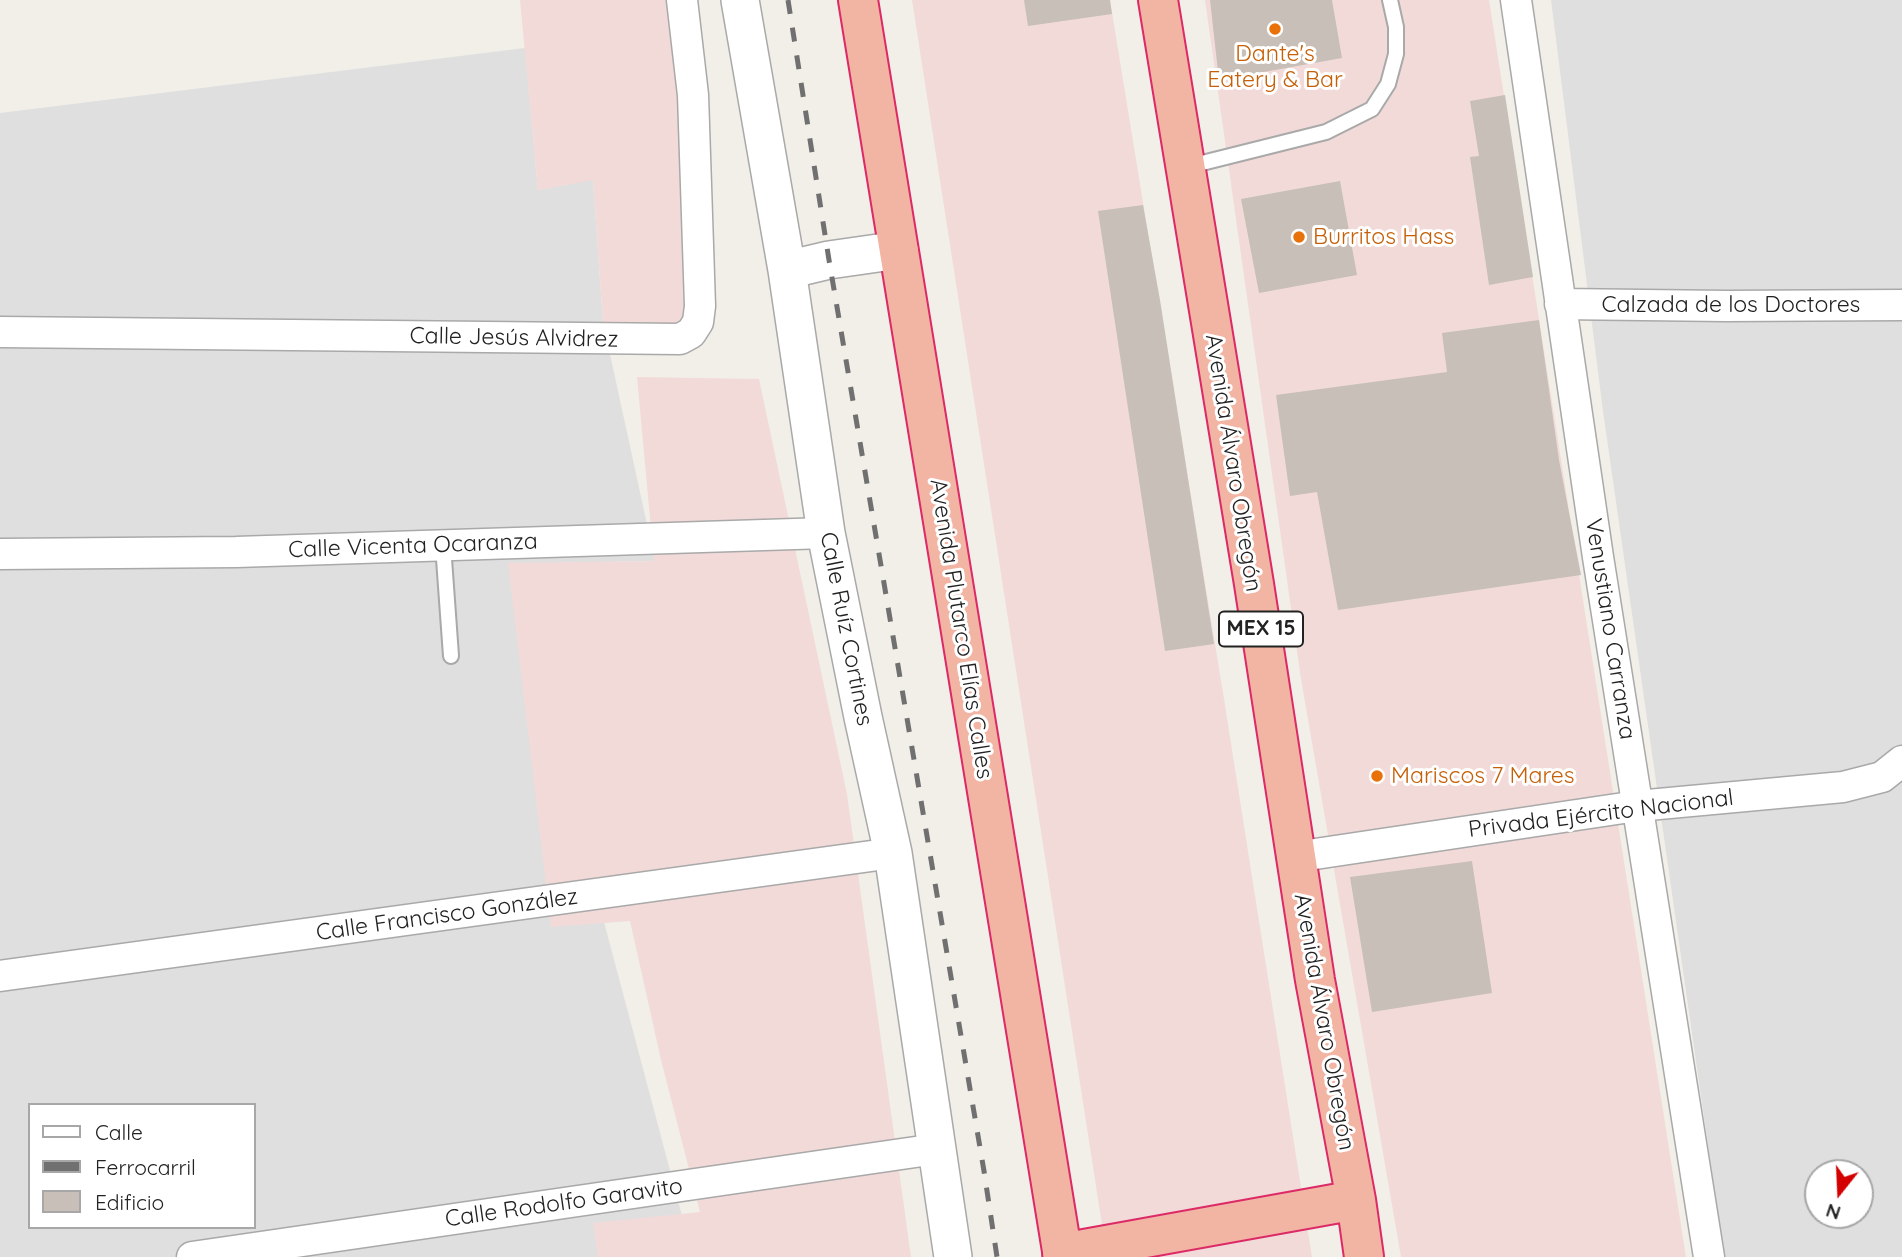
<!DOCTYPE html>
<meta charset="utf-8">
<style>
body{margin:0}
#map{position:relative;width:1902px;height:1257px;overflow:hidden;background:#f2efe9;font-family:Quicksand,sans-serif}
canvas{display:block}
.legend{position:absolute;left:28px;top:1103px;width:228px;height:126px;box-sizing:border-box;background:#fff;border:2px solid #a7a7a7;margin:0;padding:9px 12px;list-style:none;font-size:21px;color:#222}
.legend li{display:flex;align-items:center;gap:14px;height:35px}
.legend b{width:35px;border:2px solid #a7a7a7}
.north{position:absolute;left:1804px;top:1159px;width:70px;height:70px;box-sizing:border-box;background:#fff;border:2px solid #a7a7a7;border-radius:50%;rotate:198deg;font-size:19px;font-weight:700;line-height:28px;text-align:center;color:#222}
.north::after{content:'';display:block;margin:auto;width:24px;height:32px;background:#d40000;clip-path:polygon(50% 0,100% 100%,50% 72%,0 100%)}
</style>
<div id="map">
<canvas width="1902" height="1257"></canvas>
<ul class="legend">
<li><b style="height:9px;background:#fff"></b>Calle</li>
<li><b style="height:9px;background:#707070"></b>Ferrocarril</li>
<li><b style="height:19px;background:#c7bfb8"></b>Edificio</li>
</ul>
<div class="north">N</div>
</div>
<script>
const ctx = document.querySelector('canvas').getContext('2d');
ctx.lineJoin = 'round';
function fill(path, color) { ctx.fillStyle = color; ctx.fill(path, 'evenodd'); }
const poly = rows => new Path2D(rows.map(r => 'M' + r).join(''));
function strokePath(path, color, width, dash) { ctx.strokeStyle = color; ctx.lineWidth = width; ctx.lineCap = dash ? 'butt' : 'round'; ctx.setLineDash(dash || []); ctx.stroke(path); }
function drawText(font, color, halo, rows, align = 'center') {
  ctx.font = font + ' Quicksand,sans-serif'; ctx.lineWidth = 6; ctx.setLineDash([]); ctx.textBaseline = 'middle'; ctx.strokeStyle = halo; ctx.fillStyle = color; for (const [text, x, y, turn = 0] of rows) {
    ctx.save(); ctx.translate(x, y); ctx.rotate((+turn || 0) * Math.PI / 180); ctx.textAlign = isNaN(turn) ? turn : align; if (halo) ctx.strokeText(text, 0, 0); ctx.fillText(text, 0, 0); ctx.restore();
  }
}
fill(poly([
 [1551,0,1902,0,1902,1257,1724,1257,1603,411],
 [1818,1173,1860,1173,1860,1215,1818,1215],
 [525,48,538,190,593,179,603,322,655,561,509,564,693,1257,0,1257,0,113],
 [30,1105,254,1105,254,1227,30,1227]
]), '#e0dfdf');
fill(poly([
 [520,0,670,0,685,101,687,327,603,322,593,180,538,190],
 [912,0,1110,0,1224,699,1312,1257,1107,1257],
 [1205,0,1489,0,1686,1257,1401,1257,1301,679],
 [637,377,759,379,847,794,911,1257,598,1257,593,1223,700,1212,661,1060,630,921,551,927,508,563,654,561]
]), '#f2dad9');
fill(poly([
 [1024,0,1110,0,1112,14,1028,26],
 [1210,0,1332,0,1342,58,1219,80],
 [1505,95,1533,277,1489,285,1470,157,1479,156,1470,101],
 [1340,181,1357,275,1259,293,1241,199],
 [1143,205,1160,300,1214,644,1165,651,1098,211],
 [1539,320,1559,460,1581,575,1338,610,1317,492,1290,496,1276,395,1447,372,1442,333],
 [1472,861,1492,993,1372,1012,1350,877]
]), '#c7bfb8');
const service = poly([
 [1186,167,1326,132,1372,109,1388,84,1396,54,1396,27,1390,0],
 [443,545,451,656]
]);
const minor = poly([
 [1516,0,1598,557,1709,1257],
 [1560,304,1726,306,1902,305],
 [0,332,680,339,691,333,698,322,700,306,693,95,682,0],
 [0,554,236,552,826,533],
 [1295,857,1637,806,1843,787,1882,777,1902,761],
 [0,976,893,853],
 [192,1257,936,1149]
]);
const tertiary = poly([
 [740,0,787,270,826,533,863,717,893,853,953,1257],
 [787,270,829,260,899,250]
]);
const trunk = poly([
 [858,0,1063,1257],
 [1158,0,1254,584,1315,980,1356,1200,1364,1257],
 [1062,1253,1356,1200]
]);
strokePath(service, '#a9a9a9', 18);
strokePath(minor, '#a9a9a9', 33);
strokePath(tertiary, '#a9a9a9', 40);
strokePath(trunk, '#dc2a67', 42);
strokePath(service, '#fff', 14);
strokePath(minor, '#fff', 30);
strokePath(tertiary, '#fff', 37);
strokePath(trunk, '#f2b4a3', 38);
strokePath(poly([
 [788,0,829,260,984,1171,997,1257]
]), '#707070', 5, [14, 14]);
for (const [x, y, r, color] of [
 [1275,29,7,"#e8710a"],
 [1299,237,7,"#e8710a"],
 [1377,776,7,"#e8710a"]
]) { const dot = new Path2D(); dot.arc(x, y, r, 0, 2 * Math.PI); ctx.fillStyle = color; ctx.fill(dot); strokePath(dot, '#fff', 2.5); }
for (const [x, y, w] of [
 [1261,629,84]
]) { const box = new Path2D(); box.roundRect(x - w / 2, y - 17.5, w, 35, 5); ctx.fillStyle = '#fff'; ctx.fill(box); strokePath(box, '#222', 2); }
drawText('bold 21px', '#222', null, [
 ["MEX 15",1261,629]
]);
drawText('23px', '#c56008', '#fff', [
 ["Dante's",1275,54,"center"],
 ["Eatery & Bar",1275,80,"center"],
 ["Burritos Hass",1313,237],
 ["Mariscos 7 Mares",1391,776]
], 'left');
drawText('23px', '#222', '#fff', [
 ["Calzada de los Doctores",1731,305],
 ["Calle Jesús Alvidrez",514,338,1],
 ["Avenida Álvaro Obregón",1233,463,81],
 ["Calle Vicenta Ocaranza",413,546,-2],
 ["Calle Ruíz Cortines",846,629,79],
 ["Avenida Plutarco Elías Calles",961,629,81],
 ["Venustiano Carranza",1610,629,81],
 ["Privada Ejército Nacional",1601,814,-7],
 ["Calle Francisco González",447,915,-8],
 ["Avenida Álvaro Obregón",1324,1022,80],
 ["Calle Rodolfo Garavito",564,1203,-8]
]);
</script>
